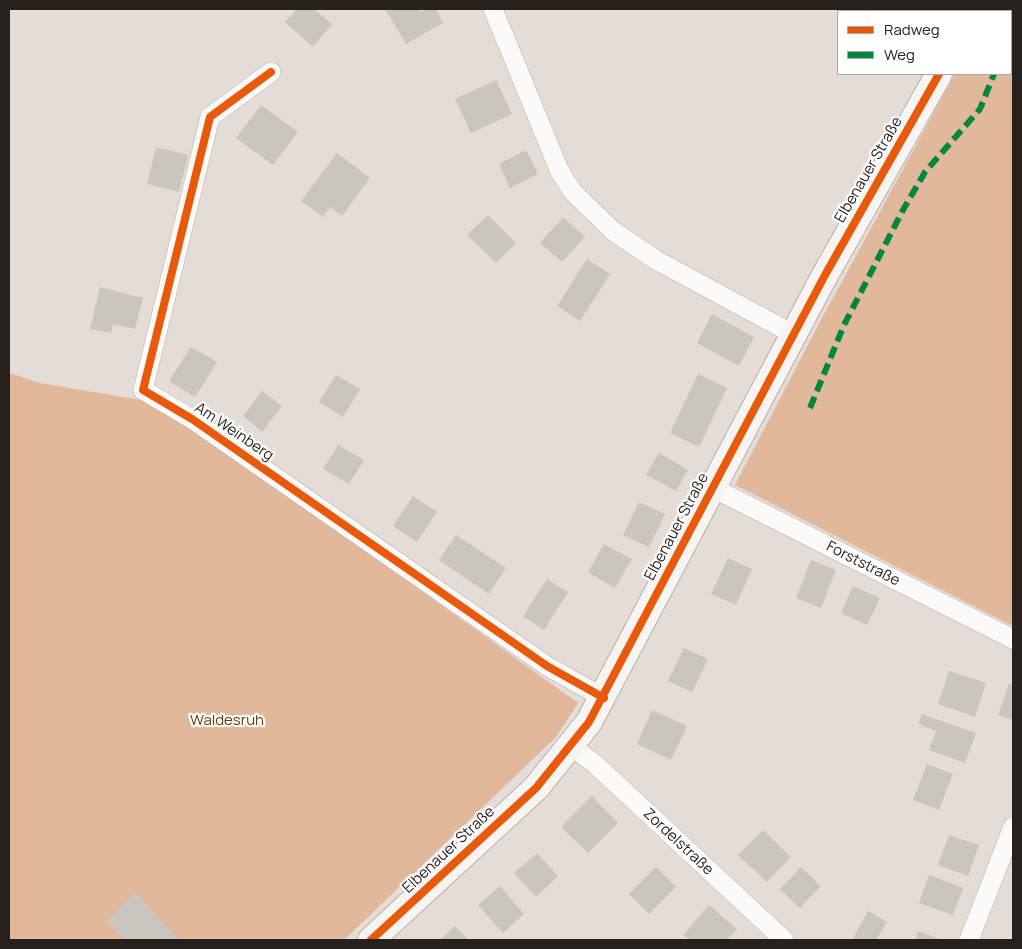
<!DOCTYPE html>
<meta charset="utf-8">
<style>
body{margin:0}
#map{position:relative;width:1022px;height:949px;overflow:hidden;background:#e4dcd6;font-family:Manrope,sans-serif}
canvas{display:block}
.frame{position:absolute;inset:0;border:10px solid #26211d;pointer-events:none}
.legend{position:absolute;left:837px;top:10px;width:175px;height:65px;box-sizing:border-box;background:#fff;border:1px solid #a8a6a5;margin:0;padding:6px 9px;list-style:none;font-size:15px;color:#26211d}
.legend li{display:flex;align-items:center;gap:10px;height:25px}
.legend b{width:25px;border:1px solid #a8a6a5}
</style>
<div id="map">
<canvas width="1022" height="949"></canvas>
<div class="frame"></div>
<ul class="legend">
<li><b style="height:6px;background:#e8590c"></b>Radweg</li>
<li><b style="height:6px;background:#00873e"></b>Weg</li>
</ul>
</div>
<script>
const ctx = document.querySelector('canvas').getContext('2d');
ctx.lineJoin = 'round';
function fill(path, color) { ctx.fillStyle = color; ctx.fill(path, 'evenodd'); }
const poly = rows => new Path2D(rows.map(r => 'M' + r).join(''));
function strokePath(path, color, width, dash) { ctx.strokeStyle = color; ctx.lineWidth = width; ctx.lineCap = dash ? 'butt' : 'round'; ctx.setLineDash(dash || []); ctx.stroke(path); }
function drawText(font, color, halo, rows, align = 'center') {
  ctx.font = font + ' Manrope,sans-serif'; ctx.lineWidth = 4.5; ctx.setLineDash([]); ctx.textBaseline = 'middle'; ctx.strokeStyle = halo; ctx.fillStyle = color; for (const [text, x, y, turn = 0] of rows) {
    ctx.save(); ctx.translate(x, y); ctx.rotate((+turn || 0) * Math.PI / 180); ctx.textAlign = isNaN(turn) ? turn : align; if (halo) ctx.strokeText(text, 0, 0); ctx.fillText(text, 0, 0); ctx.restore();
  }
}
fill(poly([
 [991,9,1013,9,1013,626,735,485,821,320,955,74,1011,74,1011,11,989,11],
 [9,373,40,383,159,403,578,703,556,737,344,940,9,940]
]), '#e1b89a');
fill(poly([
 [297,9,314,9,332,24,313,47,285,22],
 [385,9,419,9,421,12,426,9,436,9,443,23,406,44],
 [496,80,512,114,471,133,455,99],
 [261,105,298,132,273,165,236,138],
 [156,147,188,155,179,192,147,184],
 [526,150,538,174,510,188,499,164],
 [337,153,370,178,342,216,330,207,323,217,301,201],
 [488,215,516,243,496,263,467,235],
 [563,217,585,237,562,262,540,243],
 [587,259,610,274,580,321,557,306],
 [100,287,143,298,135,329,113,324,111,333,90,329],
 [712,314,754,337,739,366,697,343],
 [191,347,217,362,195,397,169,381],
 [698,374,727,388,699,447,670,433],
 [336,375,360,389,343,417,319,402],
 [262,391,282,406,262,432,243,416],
 [338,445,364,460,349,484,323,469],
 [659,453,688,470,676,491,646,475],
 [413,496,437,512,417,542,393,526],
 [639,502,665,514,649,547,623,535],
 [456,535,506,568,489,594,439,560],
 [604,544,632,559,615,588,588,572],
 [728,558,752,569,736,605,711,594],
 [811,560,836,570,821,608,796,598],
 [547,579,568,592,544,630,523,616],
 [853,586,880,598,867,625,841,613],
 [684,648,708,659,692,692,668,681],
 [949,671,986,683,975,717,938,704],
 [1009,684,1013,686,1013,720,998,715],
 [652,710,687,726,671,760,637,744],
 [922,714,976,733,965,763,929,750,936,731,918,724],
 [927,764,953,774,939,810,913,800],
 [592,796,618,823,588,853,561,827],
 [763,830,791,857,767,882,738,855],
 [949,835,979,845,968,876,938,865],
 [537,853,558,876,536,897,514,873],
 [656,867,676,887,649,914,629,894],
 [801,867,821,886,800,908,780,889],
 [929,875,963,888,953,915,919,903],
 [500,886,524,914,503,933,478,905],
 [135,893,180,940,124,940,106,921],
 [709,905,737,929,727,940,690,940,683,935],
 [868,911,887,922,876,940,852,940],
 [455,926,469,940,440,940],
 [918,931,942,940,915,940]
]), '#cbc5c0');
const street = poly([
 [493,9,560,172,573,192,613,231,656,260,793,334],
 [271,72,210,117,143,390,192,419,547,666,604,698],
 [713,488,1013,639],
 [571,746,595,764,784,940],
 [969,940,1013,827]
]);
const secondary = poly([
 [973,11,975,9],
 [371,940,536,788,589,722,825,275,939,74]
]);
strokePath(street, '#b7b1ac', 20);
strokePath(secondary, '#b7b1ac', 28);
strokePath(street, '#fbfaf9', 19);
strokePath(secondary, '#f7f4f1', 26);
strokePath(poly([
 [1011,32,1013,26],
 [810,408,844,325,903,210,925,172,980,109,994,74]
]), '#00873e', 6, [12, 6]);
strokePath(poly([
 [271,72,210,117,143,390,192,419,547,666,604,698],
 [371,940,536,788,589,722,825,275,939,74]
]), '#e8590c', 8);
drawText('15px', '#26211d', '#fff', [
 ["Elbenauer Straße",869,170,-60],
 ["Am Weinberg",234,432,34],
 ["Elbenauer Straße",677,527,-62],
 ["Forststraße",863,564,27],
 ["Zordelstraße",678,842,43],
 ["Elbenauer Straße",449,850,-43]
]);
drawText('15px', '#6f3905', '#fff', [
 ["Waldesruh",227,721]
]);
</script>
